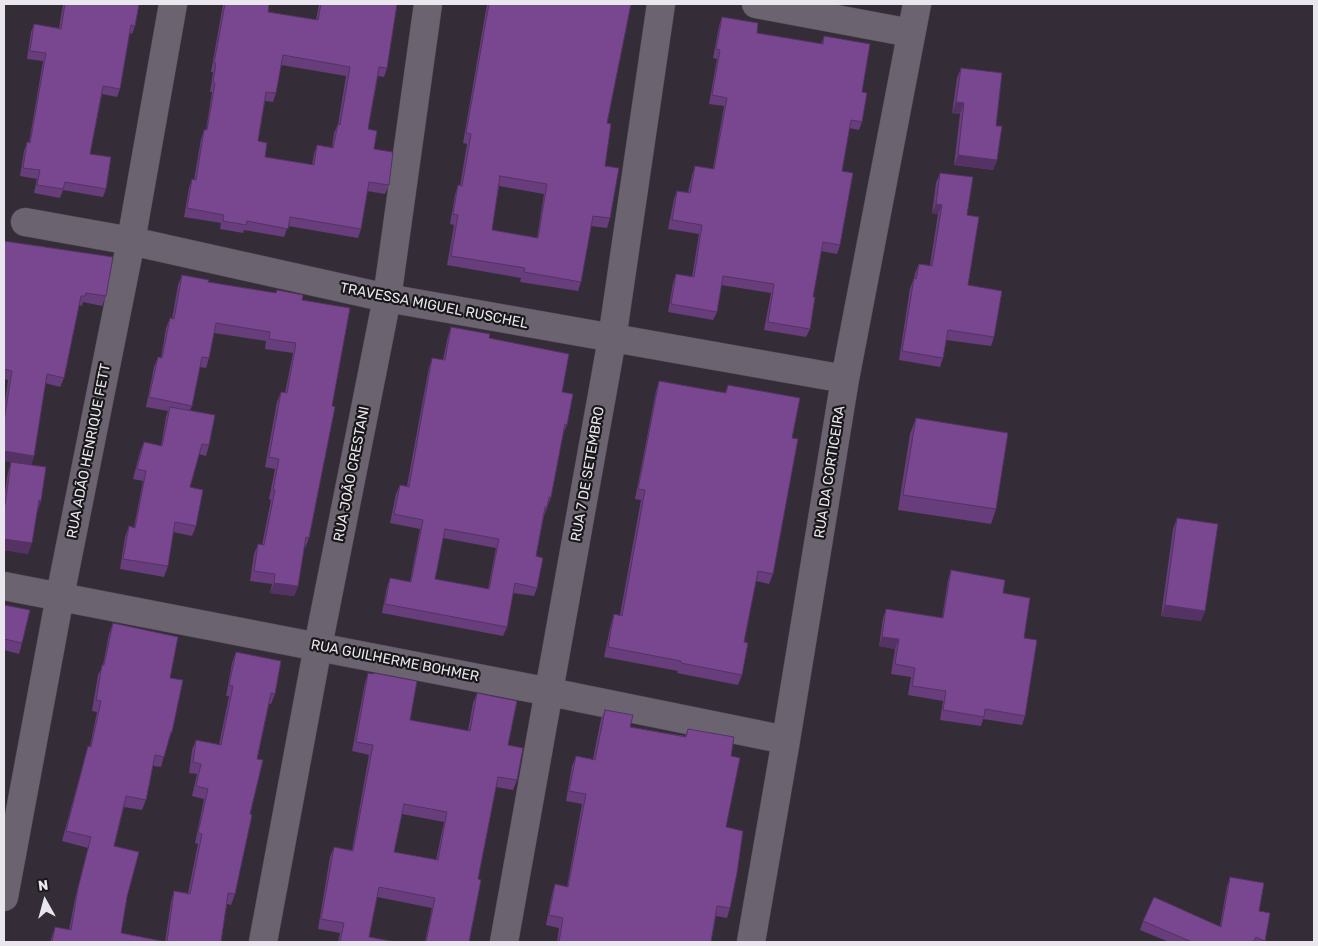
<!DOCTYPE html>
<meta charset="utf-8">
<style>
body{margin:0}
#map{position:relative;width:1318px;height:946px;overflow:hidden;background:#342d37;font-family:Rubik,sans-serif}
canvas{display:block}
.frame{position:absolute;inset:0;border:5px solid #eae6ed;pointer-events:none}
.north{position:absolute;left:20px;top:876px;width:50px;height:50px;-webkit-text-stroke:4px #1a171b;paint-order:stroke;rotate:353deg;font-size:14px;font-weight:700;line-height:20px;text-align:center;color:#eae6ed}
.north::after{content:'';display:block;margin:auto;width:18px;height:22px;background:#eae6ed;clip-path:polygon(50% 0,100% 100%,50% 72%,0 100%)}
</style>
<div id="map">
<canvas width="1318" height="946"></canvas>
<div class="frame"></div>
<div class="north">N</div>
</div>
<script>
const ctx = document.querySelector('canvas').getContext('2d');
ctx.lineJoin = 'round';
const poly = rows => new Path2D(rows.map(r => 'M' + r).join(''));
function strokePath(path, color, width, dash) { ctx.strokeStyle = color; ctx.lineWidth = width; ctx.lineCap = dash ? 'butt' : 'round'; ctx.setLineDash(dash || []); ctx.stroke(path); }
function fill(path, color) { ctx.fillStyle = color; ctx.fill(path, 'evenodd'); }
function drawText(font, color, halo, rows, align = 'center') {
  ctx.font = font + ' Rubik,sans-serif'; ctx.lineWidth = 4.5; ctx.setLineDash([]); ctx.textBaseline = 'middle'; ctx.strokeStyle = halo; ctx.fillStyle = color; for (const [text, x, y, turn = 0] of rows) {
    ctx.save(); ctx.translate(x, y); ctx.rotate((+turn || 0) * Math.PI / 180); ctx.textAlign = isNaN(turn) ? turn : align; if (halo) ctx.strokeText(text, 0, 0); ctx.fillText(text, 0, 0); ctx.restore();
  }
}
const street = poly([
 [756,4,911,33],
 [25,222,131,241,387,298,845,379],
 [4,586,550,692,786,740],
 [4,897,60,596,131,241,173,4],
 [504,942,612,339,661,4],
 [751,942,786,740,845,379,917,4]
]);
const secondary = poly([
 [263,942,318,646,387,298,428,4]
]);
strokePath(street, '#514b55', 29);
strokePath(secondary, '#514b55', 29);
strokePath(street, '#6b636f', 28);
strokePath(secondary, '#6b636f', 28);
fill(poly([
 [63,4,139,4,135,26,132,34,129,33,120,89,117,97,102,94,90,154,106,189,103,197,63,190,60,198,34,193,37,179,20,176,24,151,27,142,29,143,43,61,27,59,31,32,34,24,59,28],
 [223,4,269,4,268,12,316,20,319,4,397,4,387,68,384,77,378,76,368,129,374,149,389,185,385,194,367,191,361,229,358,238,288,226,284,237,244,230,243,233,220,229,221,223,184,217,189,188,192,179,194,180,201,139,204,130,206,130,212,92,210,92,213,72,211,72],
 [281,65,346,76,338,125,338,124,334,133,332,147,317,145,314,154,312,165,265,157,258,141,265,101,273,102,276,93],
 [487,4,631,4,607,123,605,166,610,218,607,228,591,226,581,282,578,291,520,282,521,278,447,265,454,225,450,224,455,195,458,185,460,186,467,144,463,143],
 [499,186,544,194,537,238,492,230],
 [722,17,757,33,821,44,824,36,862,92,862,122,859,130,849,128,842,171,840,245,837,254,821,251,813,297,810,329,806,337,764,330,771,293,721,285,717,312,713,320,668,312,673,283,676,274,692,277,699,234,668,229,674,199,677,191,688,192,692,175,695,166,713,169,724,106,709,104,717,59,713,58,719,26],
 [961,68,996,126,997,160,993,170,954,165,960,114,952,113,957,78],
 [940,173,967,215,968,285,994,337,991,346,946,340,943,358,940,367,899,360,910,288,914,278,914,279,915,273,919,264,930,265,938,214,932,213,936,183],
 [4,241,106,296,102,306,83,302,82,306,79,305,64,378,60,387,45,383,34,456,31,465,41,501,37,511,28,554,4,550,4,499,8,472,11,462,4,461,4,409,8,380,4,379],
 [182,275,208,282,276,293,277,290,302,300,332,406,309,538,305,548,304,548,298,586,294,596,270,593,272,584,250,581,254,554,258,544,262,545,271,500,269,499,275,469,265,467,277,402,281,392,285,393,293,353,265,349,266,341,214,333,209,358,206,368,200,367,192,406,190,410,209,445,206,456,199,454,190,487,196,526,192,536,173,532,168,566,164,577,120,569,125,537,129,526,134,527,143,481,133,479,140,452,144,442,161,446,166,417,168,411,146,407,154,367,158,357,161,358,166,328,170,318,172,319,178,285],
 [451,327,489,338,562,392,567,425,563,434,551,497,544,516,536,556,537,588,534,596,513,593,507,627,503,636,382,613,387,587,390,578,410,582,420,529,390,523,396,494,400,485,407,486,429,367,432,358,443,360,448,336],
 [443,538,496,548,488,589,435,579],
 [659,381,725,393,728,385,792,438,773,574,769,584,756,581,744,642,742,675,738,685,677,673,678,671,604,657,611,624,614,614,620,615,641,500,635,499,656,391],
 [916,418,996,509,991,524,898,510,910,434],
 [1177,518,1205,611,1201,621,1161,616,1173,529],
 [951,570,1003,593,1024,638,1025,716,1022,725,983,719,981,726,940,720,943,701,908,695,911,677,891,674,895,649,879,646,883,618,886,609,942,618,948,580],
 [4,605,22,643,19,654,4,650],
 [113,623,170,678,172,732,168,742,161,767,153,766,146,800,142,810,124,807,114,846,127,897,121,933,165,942,171,902,174,891,188,893,198,844,195,843,204,799,192,796,197,774,189,773,192,750,196,740,219,745,229,696,226,696,232,663,236,652,275,694,271,704,269,704,257,759,250,814,235,894,231,905,227,904,221,942,50,942,55,927,69,930,75,899,88,848,62,841,85,757,88,746,90,746,97,712,92,711,98,675,103,665,109,634],
 [368,673,410,720,468,731,473,703,477,693,508,745,517,780,513,790,496,787,478,879,469,942,425,942,432,908,377,897,369,937,396,942,338,942,340,933,318,929,330,857,334,847,352,850,369,755,352,751,365,683],
 [402,814,444,822,436,860,394,852],
 [605,710,630,727,685,736,688,729,731,756,726,827,730,908,727,918,716,916,711,942,557,942,559,928,546,925,552,894,555,884,567,887,582,804,566,801,572,766,576,756,593,759,601,719],
 [1230,877,1259,911,1270,913,1265,942,1169,942,1140,930,1143,921,1220,926,1227,886]
]), '#673d7b');
fill(poly([
 [956,102,964,103,960,114,952,113],
 [958,155,997,160,993,170,954,165],
 [936,204,942,205,938,214,932,213],
 [4,451,34,456,31,465,4,461],
 [39,500,41,501,38,511,35,511],
 [4,539,32,543,28,554,4,550],
 [274,583,298,586,294,596,270,593],
 [1165,605,1205,611,1201,621,1161,616],
 [882,637,899,639,895,649,879,646]
]), '#543264');
const building = poly([
 [65,4,139,4,135,26,131,25,120,89,103,86,90,154,111,157,106,189,65,182,63,189,37,185,40,170,23,168,27,142,30,143,46,53,30,51,34,24,61,29,65,4],
 [225,4,269,4,268,12,318,20,321,4,397,4,387,68,379,67,368,129,377,131,374,149,393,152,389,185,369,182,361,229,290,217,288,229,247,221,246,225,223,221,224,215,187,208,192,179,196,180,204,130,207,130,215,83,213,83,216,63,214,63,225,4],
 [283,55,350,67,340,125,338,124,333,148,317,145,314,165,265,157,267,143,258,141,266,92,276,93,283,55],
 [489,4,631,4,607,123,611,124,605,166,619,168,610,218,593,216,581,282,524,272,525,268,451,256,458,215,453,214,458,185,462,186,471,134,466,133,489,4],
 [500,176,547,184,538,238,492,230,500,176],
 [722,17,758,23,757,33,823,44,824,36,870,44,862,92,867,93,862,122,851,120,842,171,853,173,840,245,823,242,813,297,815,297,810,329,768,322,774,284,723,276,717,312,671,304,676,274,694,277,702,225,672,220,677,191,690,193,695,166,714,169,727,98,712,95,720,50,716,49,722,17],
 [961,68,1002,73,996,126,1002,126,997,160,958,155,964,103,956,102,961,68],
 [940,173,973,177,967,215,979,217,968,285,1002,291,994,337,948,330,943,358,902,351,914,278,916,279,919,264,932,266,942,205,936,204,940,173],
 [4,241,113,257,106,296,86,293,85,296,81,296,64,378,47,374,34,456,4,451,4,421,12,371,4,369,4,241],
 [182,275,209,280,208,282,276,293,277,290,303,295,302,300,350,308,332,406,335,407,309,538,306,537,298,586,274,583,275,574,254,571,258,544,264,545,275,490,273,490,279,459,269,457,281,392,287,393,296,343,269,339,270,332,216,323,209,358,202,357,192,406,149,397,158,357,162,358,170,318,174,319,182,275],
 [451,327,490,334,489,338,569,354,562,392,573,394,567,425,565,424,551,497,549,497,547,507,545,507,536,556,543,558,537,588,515,583,507,627,385,604,390,578,411,582,423,520,394,514,400,485,409,487,432,358,445,360,451,327],
 [445,529,499,539,489,589,435,579,445,529],
 [659,381,726,393,728,385,800,398,792,438,798,439,773,574,758,571,744,642,748,643,742,675,681,663,681,661,608,647,614,614,622,616,645,490,638,489,659,381],
 [170,407,215,415,209,445,202,444,190,487,203,490,196,526,175,522,168,566,123,559,129,526,135,528,146,471,137,469,144,442,162,446,170,407],
 [916,418,1008,433,996,509,903,495,916,418],
 [11,462,46,467,41,501,39,500,32,543,4,539,4,505,5,505,11,462],
 [1177,518,1218,524,1205,611,1165,605,1177,518],
 [951,570,1005,580,1003,593,1030,598,1024,638,1037,640,1025,716,985,709,984,717,943,710,946,691,912,686,915,668,895,664,899,639,882,637,886,609,943,618,951,570],
 [4,605,30,610,22,643,4,639,4,605],
 [113,623,178,637,170,678,183,680,172,732,171,732,164,757,155,755,146,800,126,796,114,846,139,852,127,897,121,933,167,942,174,891,190,894,202,834,198,833,208,789,196,786,201,764,193,762,196,740,221,745,233,686,229,685,236,652,281,661,275,694,271,693,257,759,263,760,250,814,252,815,235,894,228,893,221,942,52,942,55,927,71,930,78,888,91,837,66,831,88,746,91,747,101,701,96,700,102,665,104,665,113,623],
 [368,673,373,674,374,673,417,681,410,720,470,731,477,693,517,701,508,745,523,748,517,780,498,777,478,879,481,880,469,942,426,942,435,898,379,887,369,937,396,942,340,942,344,923,321,919,334,847,353,851,373,745,356,742,368,673],
 [404,804,447,812,438,860,394,852,404,804],
 [605,710,633,715,630,727,686,737,688,729,734,737,731,756,740,758,726,827,743,831,737,873,730,908,717,906,711,942,559,942,563,918,549,915,555,884,568,887,586,794,569,791,576,756,595,760,605,710],
 [1230,877,1264,883,1259,911,1270,913,1265,941,1256,937,1253,942,1192,942,1143,921,1154,897,1221,927,1230,877]
]);
fill(building, '#78478f');
strokePath(building, '#543264', 1);
drawText('14px', '#eae6ed', '#1a171b', [
 ["TRAVESSA MIGUEL RUSCHEL",434,306,11],
 ["RUA ADÃO HENRIQUE FETT",89,451,-79],
 ["RUA DA CORTICEIRA",830,472,-81],
 ["RUA JOÃO CRESTANI",352,474,-79],
 ["RUA 7 DE SETEMBRO",588,474,-80],
 ["RUA GUILHERME BOHMER",395,661,11]
]);
</script>
